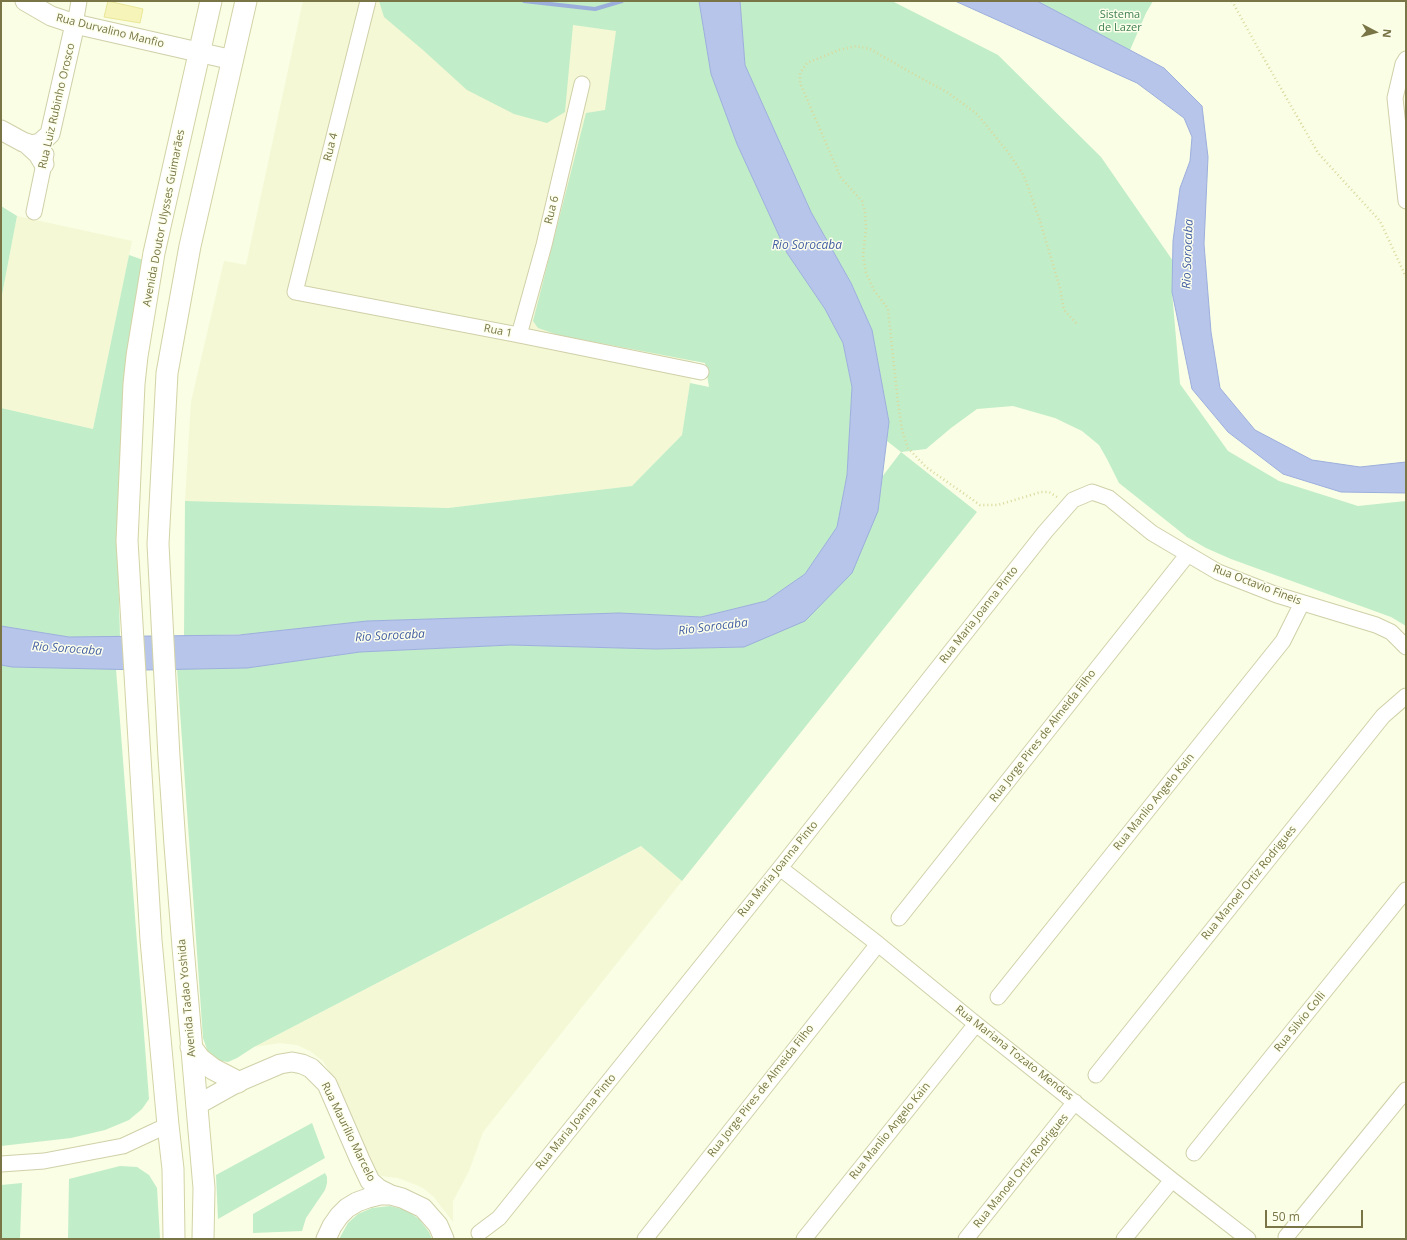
<!DOCTYPE html>
<meta charset="utf-8">
<style>
body{margin:0}
#map{position:relative;width:1407px;height:1240px;overflow:hidden;background:#f9fee4;font-family:"Open Sans",sans-serif}
canvas{display:block}
.frame{position:absolute;inset:0;border:2px solid #797547;pointer-events:none}
.north{position:absolute;left:1355px;top:12px;width:40px;height:40px;-webkit-text-stroke:3px #fcffec;paint-order:stroke;rotate:96deg;font-size:11px;font-weight:700;line-height:16px;text-align:center;color:#797547}
.north::after{content:'';display:block;margin:auto;width:14px;height:18px;background:#797547;clip-path:polygon(50% 0,100% 100%,50% 72%,0 100%)}
.scale{position:absolute;left:1265px;top:1210px;width:98px;height:18px;box-sizing:border-box;border:2px solid #797547;border-top:0;padding-left:5px;font-size:12px;line-height:14px;white-space:nowrap;color:#797547;-webkit-text-stroke:3px #fcffec;paint-order:stroke}
</style>
<div id="map">
<canvas width="1407" height="1240"></canvas>
<div class="frame"></div>
<div class="north">N</div>
<div class="scale">50 m</div>
</div>
<script>
const ctx = document.querySelector('canvas').getContext('2d');
ctx.lineJoin = 'round';
function fill(path, color) { ctx.fillStyle = color; ctx.fill(path, 'evenodd'); }
const poly = rows => new Path2D(rows.map(r => 'M' + r).join(''));
function strokePath(path, color, width, dash) { ctx.strokeStyle = color; ctx.lineWidth = width; ctx.lineCap = dash ? 'butt' : 'round'; ctx.setLineDash(dash || []); ctx.stroke(path); }
function drawText(font, color, halo, rows, align = 'center') {
  ctx.font = font + ' "Open Sans",sans-serif'; ctx.lineWidth = 3; ctx.setLineDash([]); ctx.textBaseline = 'middle'; ctx.strokeStyle = halo; ctx.fillStyle = color; for (const [text, x, y, turn = 0] of rows) {
    ctx.save(); ctx.translate(x, y); ctx.rotate((+turn || 0) * Math.PI / 180); ctx.textAlign = isNaN(turn) ? turn : align; if (halo) ctx.strokeText(text, 0, 0); ctx.fillText(text, 0, 0); ctx.restore();
  }
}
fill(poly([
 [303,1,381,1,644,34,702,307,682,435,632,486,448,508,185,501,191,402,224,261,246,265],
 [17,216,132,241,93,429,1,408,1,300],
 [642,846,682,881,483,1132,469,1171,453,1201,453,1222,433,1196,423,1188,414,1184,398,1178,381,1176,372,1170,339,1088,323,1061,310,1051,297,1045,280,1043,254,1047]
]), '#f4f8d5');
fill(poly([
 [379,1,699,1,711,74,737,144,787,253,825,309,843,343,852,387,847,475,837,527,805,574,766,601,701,617,619,613,367,621,249,634,184,636,185,501,448,508,632,486,682,435,690,383,709,387,705,363,558,335,538,328,533,321,586,113,605,110,616,31,573,25,565,112,547,123,514,114,467,90,423,50,384,17],
 [740,1,892,1,998,55,1101,157,1173,261,1172,292,1180,384,1228,451,1279,481,1358,506,1406,501,1406,626,1391,617,1231,559,1206,548,1187,537,1119,483,1107,459,1099,445,1082,431,1055,418,1013,406,977,409,951,428,926,449,901,452,977,512,682,881,641,846,254,1047,237,1058,228,1062,216,1060,208,1052,203,1038,177,669,247,668,360,652,511,645,655,649,744,647,878,511,882,477,901,452,887,441,889,422,872,330,851,283,811,212,745,65],
 [1037,1,1153,1,1146,13,1130,50],
 [1,206,17,216,1,300],
 [129,255,146,261,121,451,117,525,120,637,69,637,1,626,1,408,93,429],
 [1,665,12,667,116,669,149,1099,142,1109,129,1120,105,1130,71,1138,1,1146],
 [312,1123,325,1158,218,1219,216,1175],
 [120,1166,137,1167,149,1175,157,1188,160,1239,68,1239,69,1179],
 [325,1173,327,1177,327,1183,325,1190,306,1218,302,1231,253,1233,253,1214],
 [22,1183,20,1239,1,1239,1,1185],
 [390,1206,406,1210,419,1219,429,1232,432,1239,339,1239,348,1223,358,1214,372,1208]
]), '#c1edc8');
const water = poly([
 [699,1,740,1,745,65,811,212,851,283,872,330,889,422,878,511,852,573,805,621,744,647,656,649,511,645,360,652,247,668,144,670,12,667,1,665,1,626,69,637,239,635,367,621,619,613,701,617,766,601,805,574,837,527,847,475,852,387,843,343,825,309,787,253,737,144,711,74,699,1],
 [955,1,1037,1,1164,68,1202,106,1208,157,1204,244,1211,332,1220,388,1255,430,1312,460,1360,467,1406,462,1406,493,1341,492,1283,474,1228,432,1192,389,1172,292,1173,241,1180,188,1190,161,1192,137,1184,118,1137,83,955,1]
]);
fill(water, '#b7c5ea');
strokePath(water, '#9caedc', 1);
strokePath(poly([
 [524,1,595,9,622,1]
]), '#9caedc', 4);
const building = poly([
 [108,1,143,9,140,23,104,17,108,1]
]);
fill(building, '#f6f4b9');
strokePath(building, '#eae698', 1);
const minor = poly([
 [368,1,295,292,519,335,701,372],
 [75,24,79,1],
 [1406,59,1403,64,1395,98,1406,201],
 [34,212,46,154],
 [519,335,544,245,582,84],
 [780,868,878,944,976,1024,1172,1180,1248,1239],
 [899,918,1188,554],
 [998,997,1283,641,1302,603],
 [1096,1075,1383,716,1406,696],
 [1194,1153,1406,890],
 [1,1164,44,1161,123,1146,168,1125],
 [479,1233,499,1218,780,868,1045,532,1073,500,1092,492,1109,498,1152,533,1218,572,1277,595,1376,625,1391,632,1406,647],
 [1286,1237,1406,1090],
 [645,1239,878,944],
 [804,1239,976,1024],
 [966,1239,1075,1102],
 [1124,1239,1172,1180]
]);
const tertiary = poly([
 [25,1,51,16,75,24,233,60],
 [1,130,23,142,32,145,40,143,50,134,75,24],
 [27,144,38,154,44,164],
 [197,1105,238,1082,280,1064,292,1062,302,1064,311,1068,327,1084,360,1160,370,1181,379,1189,391,1195],
 [326,1239,332,1226,339,1216,347,1208,357,1202,368,1198,380,1195,391,1195,402,1198,423,1208,438,1225,444,1239]
]);
const secondary = poly([
 [191,1047,200,1059,213,1069,238,1082],
 [174,1239,173,1169,168,1125,151,940,127,541,134,384,137,356,154,253,211,1],
 [203,1239,204,1188,183,947,175,845,169,757,158,544,167,373,190,246,246,1]
]);
strokePath(minor, '#d0d0a9', 17);
strokePath(tertiary, '#d0d0a9', 21);
strokePath(secondary, '#d3d3a6', 23);
strokePath(poly([
 [1232,1,1259,50,1318,153,1380,221,1406,277],
 [1057,497,1049,492,1041,492,998,505,980,505,926,467,908,448,902,430,898,403,888,309,874,290,866,273,863,255,866,229,865,212,862,201,841,178,800,83,800,73,807,63,839,50,856,46,870,49,917,76,947,92,977,114,1008,152,1024,176,1040,221,1060,288,1064,310,1077,324]
]), '#dbd89c', 2.5, [1, 3]);
strokePath(minor, '#fff', 15);
strokePath(tertiary, '#fff', 19);
strokePath(secondary, '#fff', 21);
drawText('11px', '#3e8150', '#fcffec', [
 ["Sistema",1120,15],
 ["de Lazer",1120,28]
]);
drawText('11px', '#797547', '#fcffec', [
 ["Rua Durvalino Manfio",110,31,14],
 ["Rua Luiz Rubinho Orosco",57,106,-77],
 ["Rua 4",331,147,-76],
 ["Rua 6",552,210,-76],
 ["Avenida Doutor Ulysses Guimarães",164,218,-79],
 ["Rua 1",498,331,11],
 ["Rua Octavio Fineis",1257,585,21],
 ["Rua Maria Joanna Pinto",979,615,-52],
 ["Rua Jorge Pires de Almeida Filho",1043,736,-52],
 ["Rua Manlio Angelo Kain",1154,802,-51],
 ["Rua Maria Joanna Pinto",778,869,-51],
 ["Rua Manoel Ortiz Rodrigues",1249,883,-51],
 ["Avenida Tadao Yoshida",187,998,-95],
 ["Rua Silvio Colli",1300,1022,-51],
 ["Rua Mariana Tozato Mendes",1014,1053,38],
 ["Rua Jorge Pires de Almeida Filho",761,1091,-52],
 ["Rua Maria Joanna Pinto",576,1122,-51],
 ["Rua Manlio Angelo Kain",890,1131,-51],
 ["Rua Maurílio Marcelo",348,1132,64],
 ["Rua Manoel Ortiz Rodrigues",1021,1171,-51]
]);
drawText('italic 12px', '#4660a5', '#fcffec', [
 ["Rio Sorocaba",807,246],
 ["Rio Sorocaba",1188,254,-88],
 ["Rio Sorocaba",713,627,-7],
 ["Rio Sorocaba",390,636,-3],
 ["Rio Sorocaba",67,649,4]
]);
</script>
